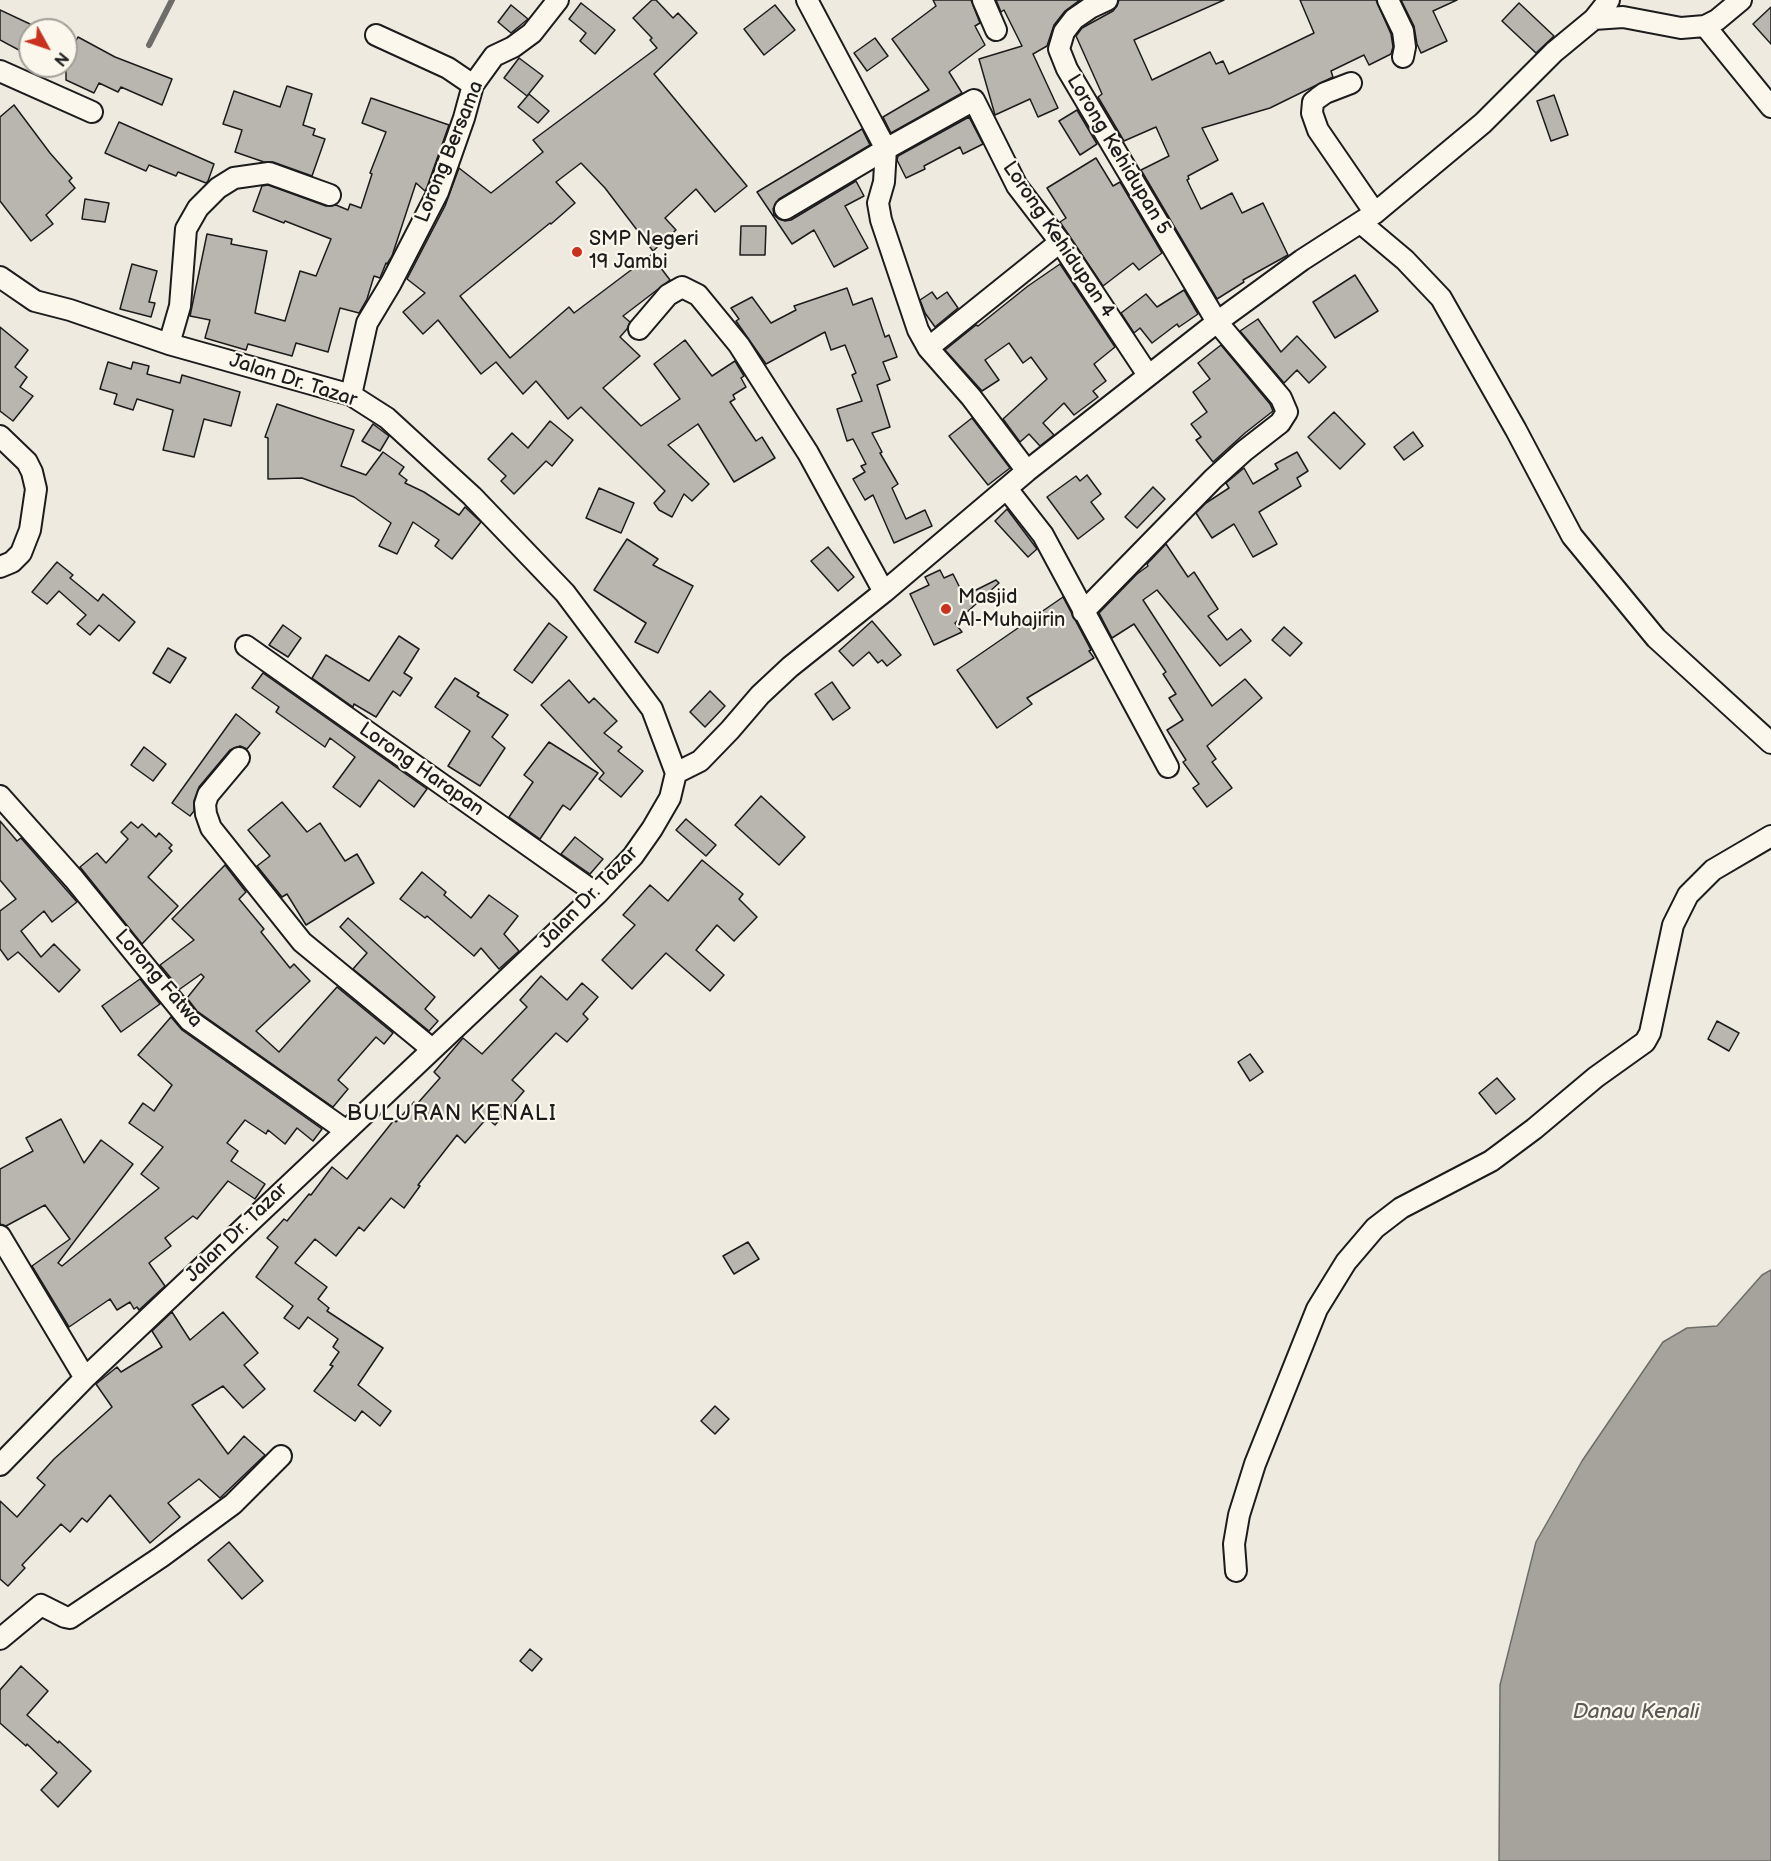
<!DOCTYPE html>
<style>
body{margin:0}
#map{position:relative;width:1771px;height:1861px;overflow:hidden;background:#eeeadf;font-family:"Balsamiq Sans",sans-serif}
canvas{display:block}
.north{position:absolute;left:18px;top:18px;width:60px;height:60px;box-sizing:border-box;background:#fbf7ec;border:2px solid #a29f99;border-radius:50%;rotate:130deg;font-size:16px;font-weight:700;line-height:24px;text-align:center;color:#1c1c1c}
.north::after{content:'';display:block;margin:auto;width:21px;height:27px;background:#c8321e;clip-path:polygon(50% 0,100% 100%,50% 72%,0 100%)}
</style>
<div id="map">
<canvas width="1771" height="1861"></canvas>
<div class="north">N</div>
</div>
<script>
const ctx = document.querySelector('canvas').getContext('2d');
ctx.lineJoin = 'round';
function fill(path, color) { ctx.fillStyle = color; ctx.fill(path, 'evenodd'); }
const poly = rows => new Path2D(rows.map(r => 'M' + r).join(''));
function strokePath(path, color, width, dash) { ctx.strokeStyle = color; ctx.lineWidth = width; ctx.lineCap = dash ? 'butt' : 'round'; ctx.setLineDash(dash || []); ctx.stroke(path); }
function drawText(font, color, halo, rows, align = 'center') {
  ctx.font = font + ' "Balsamiq Sans",sans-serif'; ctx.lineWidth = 4.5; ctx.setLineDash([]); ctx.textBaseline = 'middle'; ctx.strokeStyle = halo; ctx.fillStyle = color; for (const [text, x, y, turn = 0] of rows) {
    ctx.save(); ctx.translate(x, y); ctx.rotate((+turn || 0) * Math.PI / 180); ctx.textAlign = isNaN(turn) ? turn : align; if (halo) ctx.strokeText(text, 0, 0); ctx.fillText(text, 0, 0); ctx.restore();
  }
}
const water = poly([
 [1771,1270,1771,1861,1499,1861,1500,1685,1536,1542,1582,1461,1663,1342,1687,1328,1717,1326,1762,1275,1771,1270]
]);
fill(water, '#a6a39d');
strokePath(water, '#6f6d69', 1.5);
strokePath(poly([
 [149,45,172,0]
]), '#6f6d69', 6);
const building = poly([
 [652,0,656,0,673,18,678,13,697,33,654,74,747,186,715,212,696,189,665,218,676,230,653,251,605,188,581,163,556,182,575,203,551,224,550,223,460,296,510,358,569,307,574,313,651,255,670,280,623,316,630,322,627,329,620,337,640,356,603,388,641,426,680,399,654,364,685,340,712,376,735,361,744,376,741,378,746,387,733,395,735,399,730,402,756,441,762,437,775,458,734,482,698,424,668,445,709,484,692,501,684,494,672,517,659,510,654,503,665,491,581,407,568,419,536,381,523,394,496,362,481,374,438,320,423,334,403,312,425,293,407,279,445,206,459,168,491,193,543,152,533,140,657,48,650,40,652,38,633,18,652,0],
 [933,0,971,0,980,23,975,26,985,45,949,72,962,93,891,133,883,117,929,90,892,39,936,6,933,0],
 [996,0,1080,0,1065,11,1054,25,1047,46,1033,54,1058,108,1038,117,1030,99,995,115,979,59,1022,46,1004,10,1001,12,996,0],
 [1119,0,1224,0,1134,40,1152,80,1210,52,1216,64,1223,61,1229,74,1314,33,1300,0,1376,0,1391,34,1393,47,1391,54,1369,65,1364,55,1331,71,1333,77,1270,108,1202,128,1218,160,1188,176,1189,179,1187,180,1201,209,1232,193,1242,213,1263,203,1288,255,1243,280,1244,282,1217,299,1141,170,1169,156,1156,127,1124,141,1098,97,1102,94,1076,36,1082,28,1113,11,1117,6,1119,0],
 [1401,0,1457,0,1433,11,1447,41,1421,53,1417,44,1414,26,1401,0],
 [581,3,615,30,595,54,580,41,586,33,569,19,581,3],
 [1519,3,1554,36,1536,53,1502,21,1519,3],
 [511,5,528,19,511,33,498,22,511,5],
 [775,5,795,30,764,55,744,29,775,5],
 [1771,7,1771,44,1753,24,1771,7],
 [0,10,30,24,30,56,0,40,0,10],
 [78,37,115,57,172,79,162,105,121,87,118,92,99,83,94,93,66,80,66,69,62,67,66,66,66,42,73,46,78,37],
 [875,38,888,56,867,71,854,53,875,38],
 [519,58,543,76,527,96,504,78,519,58],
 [287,86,312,94,303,125,315,129,313,135,325,139,312,176,273,162,264,162,235,152,242,130,223,124,234,91,280,107,287,86],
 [529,94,549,111,538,123,518,107,529,94],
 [1554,95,1568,135,1551,141,1537,101,1554,95],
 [371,98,449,125,427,187,425,191,416,183,392,256,387,264,386,263,380,278,374,276,367,299,359,313,340,308,328,352,296,343,292,356,248,344,246,350,205,338,210,320,190,316,207,234,232,239,231,244,267,251,255,313,285,321,300,271,316,276,331,239,285,221,284,223,253,211,262,186,268,185,326,206,336,205,348,210,350,204,361,208,372,174,370,173,386,132,362,123,371,98],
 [14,105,50,153,72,178,69,181,75,188,46,215,53,224,31,241,0,201,0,117,14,105],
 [1077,110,1097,144,1080,155,1059,121,1077,110],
 [969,117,983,144,963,154,960,147,924,166,925,169,906,178,897,160,898,156,969,117],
 [119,122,214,164,208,181,206,183,178,172,176,176,149,165,146,171,105,153,119,122],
 [862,129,870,145,779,199,773,209,774,215,779,219,785,221,791,220,856,181,864,196,845,206,868,248,834,267,814,230,792,244,757,192,862,129],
 [1096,158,1113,186,1120,182,1162,253,1139,270,1133,263,1103,286,1060,222,1066,218,1047,188,1096,158],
 [85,199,109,203,105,222,82,219,85,199],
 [741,226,766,226,765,255,740,255,741,226],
 [132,264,157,271,149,302,155,303,151,317,120,309,132,264],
 [1060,264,1115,347,1094,364,1106,381,1093,391,1098,397,1074,415,1064,403,1043,423,1054,435,1040,446,1029,434,1020,442,1003,419,1047,379,1031,357,1023,363,1009,343,985,360,999,380,982,391,945,350,976,325,978,326,1028,286,1060,264],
 [1355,275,1378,311,1335,338,1313,302,1355,275],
 [847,288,853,305,872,298,885,337,889,335,897,357,883,362,890,380,877,385,890,427,872,433,882,452,880,453,898,484,892,488,906,519,925,510,932,526,894,543,873,495,865,500,853,479,865,472,861,466,866,464,853,439,847,441,837,409,862,401,852,375,856,373,845,345,831,350,825,332,766,364,736,321,739,319,731,308,752,297,771,323,796,310,794,306,847,288],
 [1184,290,1198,314,1179,327,1177,324,1152,343,1140,328,1134,333,1121,313,1146,294,1157,307,1184,290],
 [932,292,937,299,947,292,958,308,935,327,925,313,920,300,932,292],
 [1258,319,1281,352,1297,336,1326,367,1309,383,1297,370,1284,383,1240,331,1258,319],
 [0,327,28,350,15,367,27,377,20,387,33,396,13,421,0,411,0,327],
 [1221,345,1270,404,1273,411,1245,433,1213,462,1196,440,1201,437,1191,424,1207,412,1193,392,1210,379,1198,363,1221,345],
 [108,362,131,369,133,362,149,366,147,374,180,383,182,375,240,392,231,426,204,419,194,457,163,450,173,410,137,399,133,410,114,404,117,394,100,389,108,362],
 [277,404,354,430,341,466,366,475,383,452,404,467,399,474,407,480,405,483,424,492,459,515,465,507,481,522,452,559,435,546,439,540,413,522,397,554,379,546,391,523,354,497,302,478,268,479,268,438,265,437,277,404],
 [1334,412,1365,444,1340,469,1308,437,1334,412],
 [972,418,1010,468,988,485,949,436,972,418],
 [550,421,573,440,552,466,546,461,514,494,501,481,506,476,488,459,512,433,528,448,550,421],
 [373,424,389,436,380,451,362,441,373,424],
 [1413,432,1423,446,1404,460,1394,447,1413,432],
 [1297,452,1308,471,1297,478,1301,486,1259,512,1277,544,1253,557,1234,524,1212,538,1196,513,1206,503,1229,488,1226,483,1244,468,1253,484,1278,469,1275,464,1297,452],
 [1087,475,1101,494,1091,502,1104,519,1078,539,1047,497,1076,476,1080,481,1087,475],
 [1153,487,1165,499,1137,528,1125,517,1153,487],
 [599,488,634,503,621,533,586,518,599,488],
 [1007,509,1037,549,1028,557,995,521,1007,509],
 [627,539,658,559,653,565,693,586,658,653,635,642,646,623,594,590,627,539],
 [1166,544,1188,577,1194,572,1218,609,1208,616,1227,640,1241,629,1251,641,1220,666,1157,590,1143,600,1212,706,1245,679,1262,698,1207,746,1216,759,1212,762,1232,788,1207,807,1193,788,1199,784,1183,762,1186,760,1167,730,1183,720,1169,698,1176,694,1163,674,1166,672,1134,624,1112,638,1099,613,1137,574,1148,566,1147,564,1166,544],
 [828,547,854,577,838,591,811,561,828,547],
 [57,562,73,575,70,578,98,601,103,594,135,622,119,641,99,625,90,635,77,624,86,615,59,591,47,604,32,592,57,562],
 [940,570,944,578,953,574,964,596,996,580,999,583,955,623,962,632,934,645,910,594,929,585,925,577,940,570],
 [1063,597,1091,650,1089,651,1094,658,1027,698,1032,704,997,728,957,670,1063,597],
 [872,621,901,655,887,666,882,660,878,663,869,652,853,666,839,651,872,621],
 [549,623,567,637,532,683,514,670,549,623],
 [283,625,301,638,288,657,269,645,283,625],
 [1284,627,1302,643,1290,656,1272,640,1284,627],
 [399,636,419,649,404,673,412,678,400,696,393,691,376,717,354,704,353,707,312,678,326,655,369,681,399,636],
 [168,648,186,658,170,683,153,673,168,648],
 [263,673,427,789,414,807,379,780,360,807,333,787,355,757,330,738,325,747,276,712,279,707,252,688,263,673],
 [455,678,479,693,477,696,508,715,492,737,505,748,480,786,448,766,470,731,435,707,455,678],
 [569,680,589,703,594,698,617,721,604,733,622,747,618,751,643,771,621,797,599,779,604,773,541,705,569,680],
 [832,682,850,708,833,720,815,694,832,682],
 [710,691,725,706,705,727,690,712,710,691],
 [236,714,260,733,247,749,240,746,230,750,199,787,194,801,194,811,190,816,172,803,236,714],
 [549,742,598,773,570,810,563,805,540,839,509,817,533,782,524,775,549,742],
 [144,747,166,764,153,781,131,765,144,747],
 [761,796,805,837,779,865,735,825,761,796],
 [282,802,307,832,320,823,345,861,357,854,374,883,306,925,287,894,282,897,257,866,270,856,248,830,282,802],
 [686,819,716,845,706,856,676,830,686,819],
 [0,821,17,841,21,838,77,902,52,922,44,911,21,931,41,957,54,944,80,970,59,992,18,952,8,960,0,949,0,911,16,899,0,880,0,821],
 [131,822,138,828,142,824,156,837,159,833,172,845,169,848,172,851,148,877,178,906,142,944,80,867,97,853,106,863,128,839,121,832,131,822],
 [575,837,603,859,590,874,561,854,575,837],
 [702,860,743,894,739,899,757,917,734,941,717,925,696,950,724,975,710,991,666,953,632,989,602,960,635,925,623,915,650,885,668,901,702,860],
 [225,865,246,892,239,899,264,929,261,932,290,968,294,964,310,981,256,1031,279,1052,337,987,393,1033,384,1044,376,1037,338,1080,348,1089,333,1107,197,1011,187,998,204,977,201,974,180,989,160,965,194,940,172,919,225,865],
 [422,872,446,892,444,895,471,918,489,895,518,916,504,934,519,951,499,969,481,948,474,956,427,916,425,918,400,899,422,872],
 [348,918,435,997,425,1009,438,1021,429,1031,353,969,367,953,340,927,348,918],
 [541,976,567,1000,582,983,598,997,583,1014,588,1019,567,1042,556,1033,512,1080,524,1091,495,1125,487,1118,465,1143,457,1135,418,1185,420,1186,404,1208,391,1198,364,1231,359,1227,336,1256,315,1239,295,1263,327,1287,318,1299,329,1308,327,1311,383,1348,358,1385,391,1411,380,1426,362,1411,355,1421,314,1391,333,1366,330,1365,339,1352,333,1347,338,1339,308,1317,299,1329,284,1318,293,1306,256,1277,278,1247,267,1238,284,1219,287,1221,309,1194,311,1195,332,1167,347,1179,394,1120,396,1122,414,1102,417,1104,440,1078,434,1072,463,1038,482,1054,527,1007,520,1000,541,976],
 [140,979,160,1004,121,1032,102,1006,140,979],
 [171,1017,182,1030,322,1129,313,1141,297,1128,285,1144,268,1130,266,1134,245,1120,227,1143,238,1151,231,1161,265,1184,255,1199,228,1181,197,1219,193,1216,165,1238,171,1246,149,1263,165,1286,139,1310,137,1307,134,1309,130,1302,117,1310,110,1299,69,1327,32,1266,70,1239,45,1205,6,1226,0,1224,0,1169,33,1151,26,1138,61,1119,84,1163,101,1140,133,1164,58,1263,62,1266,159,1188,141,1174,163,1147,129,1123,143,1103,154,1111,172,1085,138,1055,171,1017],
 [1717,1021,1739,1033,1729,1051,1708,1039,1717,1021],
 [1250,1054,1263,1072,1250,1081,1238,1062,1250,1054],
 [1497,1078,1515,1099,1496,1114,1479,1093,1497,1078],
 [748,1242,759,1259,734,1274,723,1256,748,1242],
 [172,1312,190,1340,223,1312,258,1353,244,1365,265,1389,243,1408,223,1386,192,1405,228,1454,244,1436,265,1455,220,1498,199,1479,168,1503,180,1517,150,1543,110,1495,87,1522,82,1518,70,1532,61,1524,22,1565,25,1568,8,1586,0,1579,0,1501,17,1517,45,1485,37,1478,54,1459,112,1407,96,1384,117,1367,121,1372,162,1347,152,1331,172,1312],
 [715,1406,729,1419,715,1434,701,1421,715,1406],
 [229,1542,263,1581,242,1599,208,1560,229,1542],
 [530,1649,542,1659,532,1671,520,1661,530,1649],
 [21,1666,48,1691,27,1715,58,1743,59,1741,91,1771,58,1807,41,1790,57,1773,27,1744,26,1746,0,1723,0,1690,21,1666]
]);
fill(building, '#b9b6af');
strokePath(building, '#1c1c1c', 1.5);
const minor = poly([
 [807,0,886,149,884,182,878,203,881,220,918,330,928,348,971,397,1027,471],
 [983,0,996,30],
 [1388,0,1403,31,1405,47,1403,57],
 [1594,19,1609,0],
 [1705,26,1771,107],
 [376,35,448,68,473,85],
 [0,71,92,112],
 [1351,83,1325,93,1318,98,1313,102,1312,113,1318,130,1375,213],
 [785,209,886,149,974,100,1017,186,1060,242,1148,375],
 [1361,223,1405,260,1441,298,1516,430,1572,536,1656,638,1771,743],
 [0,277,35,301,70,310,169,344,351,395,387,418,472,496,565,593,652,709,676,773,670,798,652,829,633,856,597,894,85,1378,0,1465],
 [639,329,668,295,682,287,698,295,739,345,808,453,884,592],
 [169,344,180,306,186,229,198,208,218,188,234,178,269,173,330,195],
 [928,348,1060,242],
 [351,395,367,323,391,283,438,192,464,118,473,85,494,56,513,47,532,33,558,0],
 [0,436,27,462,32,472,36,489,30,530,21,553,12,562,0,567],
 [1007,489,1043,535,1168,767],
 [1083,612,1213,479,1244,451,1280,423,1287,412,1281,398,1217,322,1067,69,1059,49,1064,32,1074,19,1090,8,1107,0],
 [246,646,597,894],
 [239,758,208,795,205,804,206,814,211,828,302,942,432,1049],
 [676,773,700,761,730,730,760,695,790,667,884,592,1027,471,1217,322,1302,260,1375,213,1483,123,1554,52,1594,19,1623,17,1681,28,1705,26,1717,20,1741,0],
 [0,796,74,879,189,1020,345,1130],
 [0,1236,85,1378],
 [1236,1571,1234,1544,1239,1515,1255,1464,1317,1309,1346,1262,1375,1228,1401,1208,1491,1161,1534,1129,1596,1077,1645,1042,1650,1033,1673,925,1688,895,1713,870,1771,836],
 [0,1639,41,1605,65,1617,70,1618,161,1557,233,1504,281,1456]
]);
strokePath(minor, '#1c1c1c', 24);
strokePath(minor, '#fbf7ec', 20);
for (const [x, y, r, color] of [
 [577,252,6,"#c8321e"],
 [946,609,6,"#c8321e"]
]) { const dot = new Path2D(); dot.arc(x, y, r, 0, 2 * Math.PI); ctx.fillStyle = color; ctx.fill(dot); strokePath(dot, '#fbf7ec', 2); }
drawText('20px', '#1c1c1c', '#fbf7ec', [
 ["Lorong Bersama",450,152,-68],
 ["Lorong Kehidupan 5",1118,155,59],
 ["Lorong Kehidupan 4",1058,240,56],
 ["Jalan Dr. Tazar",293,381,18],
 ["Lorong Harapan",421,770,35],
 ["Jalan Dr. Tazar",589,898,-46],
 ["Lorong Fatwa",158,979,49],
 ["Jalan Dr. Tazar",237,1233,-44]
]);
drawText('20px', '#1c1c1c', '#fbf7ec', [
 ["SMP Negeri",589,240],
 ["19 Jambi",589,263],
 ["Masjid",958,598],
 ["Al-Muhajirin",958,621]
], 'left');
drawText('italic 21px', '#5a5956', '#fbf7ec', [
 ["Danau Kenali",1636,1713]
]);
ctx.letterSpacing = '1.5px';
drawText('22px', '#1c1c1c', '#fbf7ec', [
 ["BULURAN KENALI",452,1114]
]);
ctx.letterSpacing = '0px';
</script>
